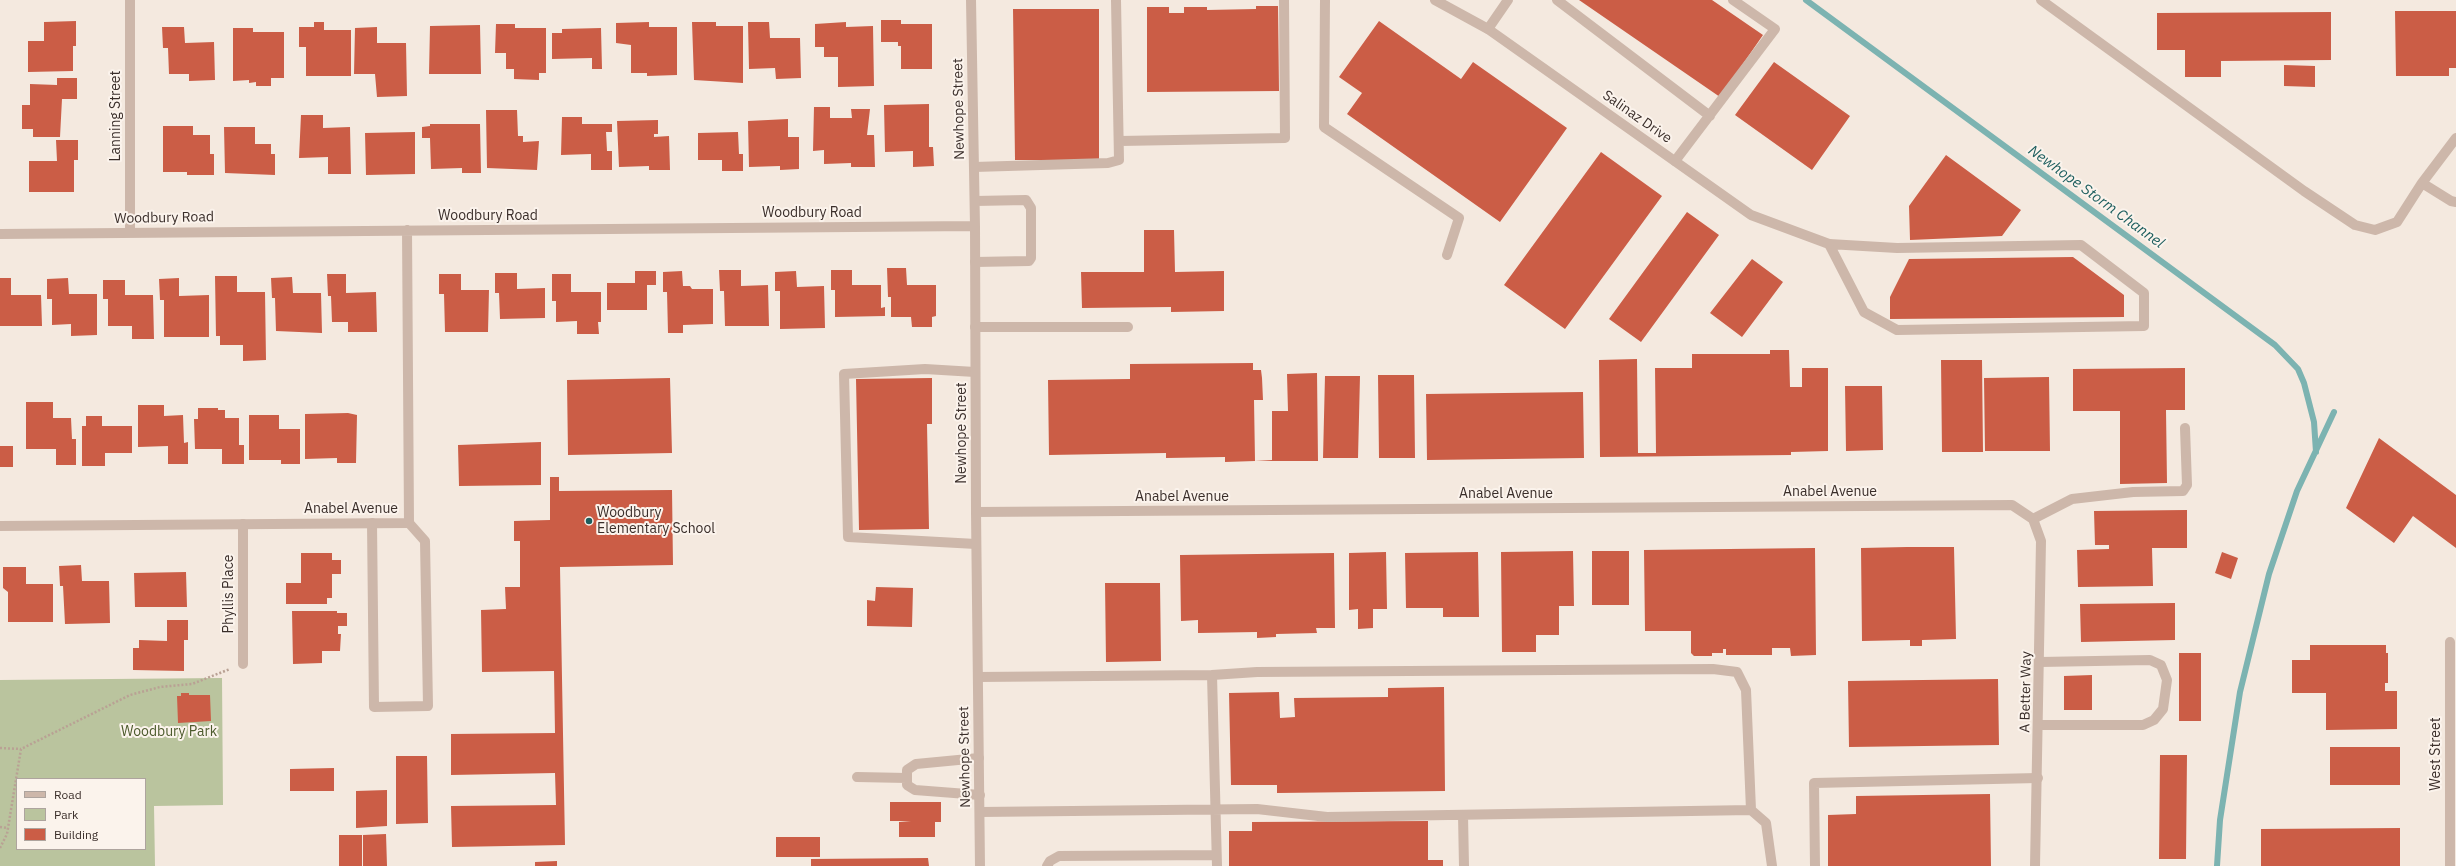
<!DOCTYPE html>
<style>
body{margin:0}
#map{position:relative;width:2456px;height:866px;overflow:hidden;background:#f4e9df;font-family:"IBM Plex Sans",sans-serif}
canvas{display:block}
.legend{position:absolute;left:16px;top:778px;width:130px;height:72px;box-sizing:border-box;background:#fbf3ec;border:1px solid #aea49e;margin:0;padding:5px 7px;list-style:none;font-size:12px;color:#3a2e2a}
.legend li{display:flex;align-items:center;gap:8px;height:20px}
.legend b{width:20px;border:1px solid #aea49e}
</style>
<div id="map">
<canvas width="2456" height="866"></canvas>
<ul class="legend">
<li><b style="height:5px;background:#cdb7aa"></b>Road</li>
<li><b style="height:11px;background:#bac49e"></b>Park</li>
<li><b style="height:11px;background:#cb5d46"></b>Building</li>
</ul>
</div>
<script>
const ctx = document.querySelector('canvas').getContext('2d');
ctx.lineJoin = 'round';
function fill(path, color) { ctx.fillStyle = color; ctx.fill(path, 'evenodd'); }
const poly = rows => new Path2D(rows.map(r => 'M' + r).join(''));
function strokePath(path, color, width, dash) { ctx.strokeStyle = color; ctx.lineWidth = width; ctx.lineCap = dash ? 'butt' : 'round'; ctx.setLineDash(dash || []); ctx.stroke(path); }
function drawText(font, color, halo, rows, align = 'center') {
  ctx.font = font + ' "IBM Plex Sans",sans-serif'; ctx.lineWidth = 4; ctx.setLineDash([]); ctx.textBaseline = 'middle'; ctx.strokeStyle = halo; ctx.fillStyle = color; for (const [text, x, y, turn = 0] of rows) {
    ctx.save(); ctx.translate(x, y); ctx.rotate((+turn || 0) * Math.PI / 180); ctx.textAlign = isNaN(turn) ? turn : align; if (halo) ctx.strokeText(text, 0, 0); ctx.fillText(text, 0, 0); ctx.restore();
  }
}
fill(poly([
 [222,678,223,805,154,806,155,866,0,866,0,680],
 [17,779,145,779,145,849,17,849]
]), '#bac49e');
strokePath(poly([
 [1806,0,2275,345,2298,369,2304,383,2314,422,2316,452],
 [2217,866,2220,820,2240,692,2269,574,2297,491,2334,412]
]), '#7cb3b1', 6);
fill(poly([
 [1579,0,1712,0,1763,35,1720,97],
 [1256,6,1278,6,1279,91,1147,92,1147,7,1169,7,1169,13,1184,13,1184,7,1207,7,1207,10,1256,9],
 [1013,9,1099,9,1099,160,1015,160],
 [2395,11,2456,11,2456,68,2449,68,2449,76,2396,76],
 [2331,12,2331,60,2221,61,2221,77,2185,77,2185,50,2157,50,2157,13],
 [881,20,901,20,901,24,932,24,932,69,901,69,901,46,898,46,898,42,881,42],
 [76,21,76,46,73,46,73,71,28,72,28,41,44,41,44,22],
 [1379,21,1461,79,1473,62,1567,128,1500,222,1347,114,1362,93,1339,77],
 [314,22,324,22,324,30,351,30,351,76,306,76,306,47,299,47,299,27,314,27],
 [649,22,649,27,677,27,677,75,647,76,647,73,631,73,631,45,616,43,616,23],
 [692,22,716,22,716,26,743,26,743,83,694,80],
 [748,22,769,22,770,38,800,38,801,78,776,79,775,68,749,69],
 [846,22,846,27,873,26,874,86,838,87,838,57,824,57,824,47,815,47,815,24],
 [496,24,515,24,515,28,546,28,546,73,539,73,539,80,514,79,514,69,506,69,506,53,495,53],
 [480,25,481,74,429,74,430,26],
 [162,27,184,27,185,43,214,42,215,80,189,81,189,74,169,74,168,48,163,48],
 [377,27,377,43,406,43,407,96,377,97,375,74,354,74,355,28],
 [233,28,253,28,253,32,284,32,284,78,271,78,271,86,256,86,256,82,249,83,249,80,233,81],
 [601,28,602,69,592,69,592,58,552,59,552,33,562,33,562,29],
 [1774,62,1850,116,1812,170,1735,115],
 [2284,65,2315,66,2315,87,2284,86],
 [57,78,77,78,77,99,62,99,60,137,33,137,33,129,22,129,22,105,30,105,30,84,57,85],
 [929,104,929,147,933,147,934,166,913,167,913,151,885,152,884,105],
 [814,107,830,107,830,118,852,118,851,109,870,109,867,135,874,135,875,167,851,167,851,163,824,164,824,150,813,151],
 [486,110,517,110,518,136,523,136,523,142,539,141,537,170,487,168],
 [301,115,323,115,323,128,350,127,351,174,328,174,328,157,299,158],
 [562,117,582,117,582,124,612,124,612,132,606,132,607,151,612,151,612,170,591,170,591,154,561,155],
 [788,119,788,137,799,137,799,169,780,170,780,166,749,167,748,121],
 [658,120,658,134,654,134,654,137,669,136,670,170,649,170,649,166,619,167,617,121],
 [430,124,480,124,481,173,462,173,462,168,431,169,430,138,422,138,422,127,430,126],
 [163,126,193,126,193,135,210,135,210,154,214,154,214,175,187,175,187,172,163,172],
 [224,127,255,127,255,144,271,144,271,154,275,154,275,175,225,173],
 [415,132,415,174,366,175,365,133],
 [738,132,739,154,743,154,743,171,722,171,722,160,698,160,698,133],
 [56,140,78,140,78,160,74,160,74,192,29,192,29,161,57,161],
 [1601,152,1662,196,1565,329,1504,285],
 [1946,155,2021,210,2002,236,1910,240,1909,206],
 [1687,212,1719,235,1641,342,1609,319],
 [1144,230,1174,230,1175,272,1224,271,1224,311,1171,312,1171,307,1082,308,1081,272,1144,272],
 [2073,257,2124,295,2124,317,1890,319,1890,297,1909,259],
 [1752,259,1783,282,1742,337,1710,313],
 [887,268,906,268,907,285,936,285,936,316,932,317,932,327,912,327,911,317,891,317,891,297,888,297],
 [719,270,741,270,741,286,768,285,769,326,725,326,724,291,720,291],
 [831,270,852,270,852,285,881,285,881,308,885,307,885,316,835,317,835,290,831,290],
 [635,271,656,271,656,285,647,285,647,310,607,310,607,283,635,283],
 [682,271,683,286,690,286,692,289,713,289,713,324,683,325,683,333,668,333,667,292,663,292,663,272],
 [796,271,797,287,824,286,825,328,780,329,780,291,775,291,775,272],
 [495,273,517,273,517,289,545,288,545,318,500,319,499,293,495,293],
 [327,274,346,274,346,293,376,292,377,332,348,332,348,322,332,322,331,296,328,296],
 [439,274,461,274,461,290,489,290,488,332,445,332,444,294,439,294],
 [552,274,571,274,571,292,601,292,601,322,598,322,599,334,577,334,577,321,556,322,556,301,552,301],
 [215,276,237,276,237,292,265,292,266,360,243,361,243,345,220,345,220,336,216,336],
 [292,277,293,293,321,293,322,333,276,331,275,298,272,298,271,278],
 [0,278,11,278,11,295,41,295,42,326,0,326],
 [68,278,69,294,97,294,97,335,71,336,71,324,52,325,52,299,47,299,47,279],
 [179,278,179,296,209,295,209,337,164,337,164,300,160,300,159,279],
 [103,280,125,280,125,295,153,295,154,339,132,339,132,326,108,326,108,299,103,299],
 [1770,350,1789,350,1790,387,1802,387,1802,368,1828,368,1828,451,1791,452,1791,455,1600,457,1599,360,1637,359,1638,453,1656,453,1655,368,1692,368,1692,354,1770,354],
 [1941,360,1982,360,1983,452,1942,452],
 [1253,363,1253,370,1261,370,1262,378,1263,400,1254,400,1255,461,1225,462,1225,457,1166,458,1166,453,1049,455,1048,380,1130,379,1130,364],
 [2185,368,2185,410,2166,410,2167,483,2120,484,2120,411,2073,411,2073,369],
 [1317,373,1318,461,1255,461,1272,460,1272,411,1288,411,1287,374],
 [1378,375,1414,375,1415,458,1379,458],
 [1325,376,1360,376,1358,458,1323,458],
 [2049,377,2050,451,1985,451,1984,378],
 [670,378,672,453,568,455,567,380],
 [932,378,932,424,927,424,929,529,859,530,856,379],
 [1845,386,1882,386,1883,450,1846,451],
 [1583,392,1584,458,1427,460,1426,394],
 [26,402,53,402,53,418,71,418,72,439,76,439,76,465,56,465,56,449,26,449],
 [138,405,164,405,164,416,183,415,184,443,188,442,188,464,168,464,168,446,138,447],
 [198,408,218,408,218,410,225,410,225,418,239,418,239,445,244,445,244,464,222,464,222,449,195,449,194,419,198,419],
 [348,413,357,415,356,463,337,463,337,458,305,459,305,414],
 [249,415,279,415,279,429,300,429,300,464,281,464,281,460,249,460],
 [86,416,102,416,102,426,132,426,132,453,105,453,105,466,82,466,82,426,86,426],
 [2379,438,2456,495,2456,548,2413,516,2394,543,2346,508],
 [541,442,541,485,459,486,458,445],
 [0,446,13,446,13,467,0,467],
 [550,477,559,477,559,491,672,490,673,565,560,567,565,845,452,847,451,806,556,805,555,773,451,775,451,734,555,733,554,671,482,672,481,610,506,609,505,587,520,587,520,541,514,541,514,521,550,520],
 [2187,510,2187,548,2152,548,2153,586,2078,587,2077,550,2109,549,2109,545,2095,545,2094,511],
 [1907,547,1954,547,1956,639,1922,640,1922,646,1910,646,1910,640,1862,641,1861,548],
 [1815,548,1816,655,1791,656,1790,648,1772,648,1772,655,1726,655,1726,649,1723,649,1723,653,1712,653,1712,656,1694,656,1691,653,1691,631,1645,631,1644,550],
 [1573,551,1574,606,1559,606,1559,635,1536,635,1536,652,1502,652,1501,552],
 [1592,551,1629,551,1629,605,1592,605],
 [1386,552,1387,609,1373,609,1373,628,1358,629,1358,609,1349,610,1349,553],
 [1478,552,1479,617,1443,617,1443,608,1406,608,1405,553],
 [2222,552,2238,558,2231,579,2215,573],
 [301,553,332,553,332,560,341,560,341,574,332,574,332,598,327,598,327,604,286,604,286,583,301,583],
 [1334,553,1335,628,1316,628,1317,633,1276,634,1276,637,1257,638,1257,632,1198,633,1198,620,1181,621,1180,555],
 [81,565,82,581,109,581,110,623,65,624,63,586,60,586,59,566],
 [3,567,26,567,26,584,53,584,53,622,8,622,8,592,3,588],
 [186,572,187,607,135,607,134,573],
 [1105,583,1160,583,1161,661,1106,662],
 [876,587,913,588,912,627,867,626,867,600,875,601],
 [2175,603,2175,640,2081,642,2080,604],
 [292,611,337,611,337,613,347,613,347,626,338,626,338,634,341,634,340,651,322,651,322,663,293,664],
 [167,620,188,620,188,640,184,640,184,671,133,670,133,648,139,648,139,640,167,641],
 [2310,645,2386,645,2386,653,2388,653,2388,683,2385,683,2385,691,2397,691,2397,729,2326,730,2326,693,2292,693,2292,660,2310,660],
 [2179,653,2201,653,2201,721,2179,721],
 [2092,675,2092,710,2064,710,2064,676],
 [1998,679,1999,745,1849,747,1848,681],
 [1444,687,1445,791,1277,793,1277,785,1231,785,1229,693,1279,692,1280,718,1295,717,1294,698,1388,697,1388,688],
 [181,693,189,693,189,695,210,695,211,721,178,723,177,696,181,696],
 [2330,747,2400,747,2400,785,2330,785],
 [2160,755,2187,755,2186,859,2159,859],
 [396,756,427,756,428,823,396,824],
 [334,768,334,791,290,791,290,769],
 [387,790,387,826,356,828,356,791],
 [1990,794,1991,866,1828,866,1828,815,1856,814,1856,796],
 [890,802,941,802,941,822,935,822,935,837,899,837,899,822,911,821,890,821],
 [1428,821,1428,860,1443,860,1443,866,1229,866,1229,831,1252,831,1252,822],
 [2400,828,2400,866,2261,866,2261,829],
 [386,834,387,866,363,866,363,835],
 [339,835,362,835,362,866,339,866],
 [776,837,820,837,820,857,776,857],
 [928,858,929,866,811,866,811,859],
 [557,861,557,866,535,866,535,862]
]), '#cb5d46');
strokePath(poly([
 [0,748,21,749],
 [0,827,7,828],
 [0,848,7,834,21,749,130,695,160,687,192,684,230,669]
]), '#b9a194', 2.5, [2, 2]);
strokePath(poly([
 [1325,0,1324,127,1459,218,1447,255],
 [1557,0,1710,116],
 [2041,0,2304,191,2355,225,2375,230,2397,222,2422,183,2456,138],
 [1488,29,1508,0],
 [1120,141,1285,138,1284,0],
 [1675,161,1775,29,1733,0],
 [974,167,1108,163,1119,160,1116,0],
 [2422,183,2451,201,2456,202],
 [975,201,1026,200,1031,208,1031,258,1029,261,975,262],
 [1829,244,1897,248,2081,245,2144,293,2144,326,1897,330,1864,312,1829,244],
 [975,327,1128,327],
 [975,372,925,369,844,374,848,537,976,544],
 [2033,519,2072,499,2133,492,2183,491,2187,485,2185,428],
 [372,523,374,707,428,706,425,541,409,523],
 [1212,675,1257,672,1713,669,1737,672,1746,690,1751,810],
 [978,677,1212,675,1217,866],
 [2039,725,2143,725,2154,720,2163,709,2167,680,2161,665,2150,660,2040,662],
 [979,758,916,764,907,770,907,785,915,790,980,795],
 [857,777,907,778],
 [980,812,1257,809,1327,817,1751,810,1766,823,1772,866],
 [1463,815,1464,866],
 [1047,866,1050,861,1059,856,1216,855],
 [1815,866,1814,783,2038,778]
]), '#cdb7aa', 10);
strokePath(poly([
 [1435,0,1488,29,1751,215,1829,244],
 [130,232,130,0],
 [976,512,2012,505,2033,519,2041,541,2035,866],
 [243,524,243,664],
 [2450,866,2450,642]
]), '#cdb7aa', 10);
strokePath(poly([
 [971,0,975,226,976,512,980,866],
 [0,234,975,226],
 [0,526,409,523,407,230]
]), '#cdb7aa', 10);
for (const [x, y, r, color] of [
 [589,521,4,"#1d5e5e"]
]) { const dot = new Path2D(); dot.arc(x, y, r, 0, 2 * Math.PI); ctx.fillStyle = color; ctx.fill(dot); strokePath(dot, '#fbf3ec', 1.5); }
drawText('14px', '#3a2e2a', '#fbf3ec', [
 ["Newhope Street",959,109,-91],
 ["Lanning Street",116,116,-90],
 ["Salinaz Drive",1637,117,35],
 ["Woodbury Road",812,213],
 ["Woodbury Road",488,216],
 ["Woodbury Road",164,218,-1],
 ["Newhope Street",962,433,-90],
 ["Anabel Avenue",1830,492],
 ["Anabel Avenue",1506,494],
 ["Anabel Avenue",1182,497],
 ["Anabel Avenue",351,509],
 ["Phyllis Place",229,594,-90],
 ["A Better Way",2026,692,-89],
 ["West Street",2436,754,-90],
 ["Newhope Street",965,757,-91]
]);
drawText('14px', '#3a2e2a', '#fbf3ec', [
 ["Woodbury",597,513],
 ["Elementary School",597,529]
], 'left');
drawText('14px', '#4c5a2c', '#fbf3ec', [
 ["Woodbury Park",169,732]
]);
drawText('italic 15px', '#1d5e5e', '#fbf3ec', [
 ["Newhope Storm Channel",2096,197,36]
]);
</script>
